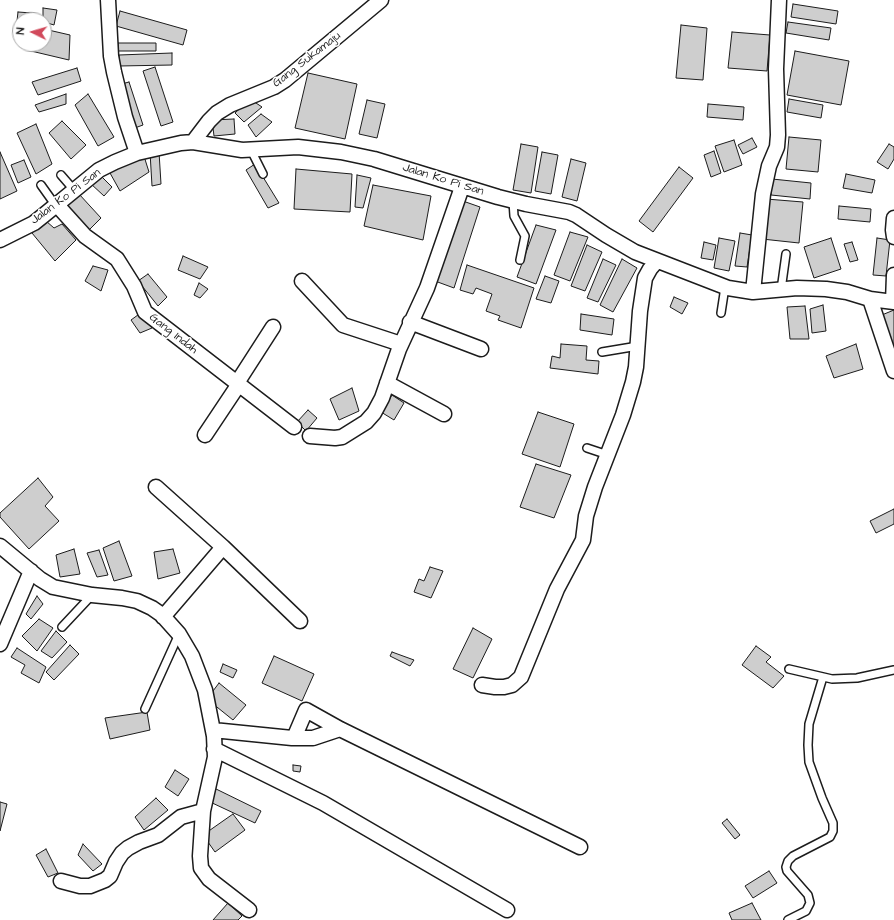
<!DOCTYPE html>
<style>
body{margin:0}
#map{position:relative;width:894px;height:920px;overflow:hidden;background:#fff;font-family:"Architects Daughter",sans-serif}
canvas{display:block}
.north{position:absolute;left:12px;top:12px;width:40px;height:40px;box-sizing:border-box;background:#fff;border:1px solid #a4a4a4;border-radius:50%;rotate:275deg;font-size:11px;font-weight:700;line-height:16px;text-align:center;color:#1c1c1c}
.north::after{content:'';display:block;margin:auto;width:14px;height:18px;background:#d1495b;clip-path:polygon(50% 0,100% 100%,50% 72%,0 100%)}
</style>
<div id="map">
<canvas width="894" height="920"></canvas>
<div class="north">N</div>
</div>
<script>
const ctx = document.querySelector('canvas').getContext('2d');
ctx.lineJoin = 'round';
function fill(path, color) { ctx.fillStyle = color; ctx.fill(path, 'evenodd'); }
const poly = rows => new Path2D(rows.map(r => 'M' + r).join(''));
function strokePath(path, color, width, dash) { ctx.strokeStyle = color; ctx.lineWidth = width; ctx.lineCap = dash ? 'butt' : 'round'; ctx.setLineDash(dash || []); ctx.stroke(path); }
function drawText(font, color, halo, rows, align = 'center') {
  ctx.font = font + ' "Architects Daughter",sans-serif'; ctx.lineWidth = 3; ctx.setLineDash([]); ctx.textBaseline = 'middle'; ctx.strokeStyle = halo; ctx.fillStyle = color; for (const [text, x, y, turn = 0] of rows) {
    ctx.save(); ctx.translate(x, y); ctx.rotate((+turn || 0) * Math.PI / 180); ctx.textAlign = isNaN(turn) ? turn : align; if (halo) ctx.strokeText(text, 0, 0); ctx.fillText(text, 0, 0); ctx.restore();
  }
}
const building = poly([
 [793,4,838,11,836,24,791,17,793,4],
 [43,8,57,10,54,25,44,22,44,20,43,20,43,8],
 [120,11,187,30,183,45,116,26,120,11],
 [18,12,32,13,31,20,20,20,20,21,17,21,18,12],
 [788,22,831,28,829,40,786,33,788,22],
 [20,24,20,41,15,40,20,24],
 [681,25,707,28,703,80,676,78,681,25],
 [44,29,70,35,69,60,31,51,32,44,31,44,44,44,44,29],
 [732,32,770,35,767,71,728,68,732,32],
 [118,43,156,43,156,51,118,51,118,43],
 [795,51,849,61,841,105,787,95,795,51],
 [172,53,172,65,119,66,119,55,172,53],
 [155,67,173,122,161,126,143,71,155,67],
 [77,68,81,81,38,95,32,82,77,68],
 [308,73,357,84,345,139,295,128,308,73],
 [129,82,143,125,132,129,118,85,129,82],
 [66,94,66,104,39,112,35,105,66,94],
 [88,94,114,137,98,146,75,105,88,94],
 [250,99,262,107,244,122,235,113,250,99],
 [789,99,823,105,821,118,787,112,789,99],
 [367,100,385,104,377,138,359,134,367,100],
 [708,104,744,107,743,120,707,117,708,104],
 [261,114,272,122,256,137,248,125,261,114],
 [234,119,235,134,214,136,212,120,234,119],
 [62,121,86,145,71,159,49,133,62,121],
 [36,124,52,164,36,174,17,133,36,124],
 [789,137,821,140,818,172,786,169,789,137],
 [752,138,757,147,743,154,738,145,752,138],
 [734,140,742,165,724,172,715,146,734,140],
 [521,144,538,147,531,193,513,190,521,144],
 [889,144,894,147,894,159,888,169,877,162,889,144],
 [714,151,721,173,711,177,704,155,714,151],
 [0,152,17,191,0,199,0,152],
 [150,152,159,152,161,184,152,186,150,152],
 [542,152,558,155,551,194,535,191,542,152],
 [143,153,149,172,120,191,110,173,143,153],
 [571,159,586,163,577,201,562,197,571,159],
 [24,160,31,177,18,183,11,165,24,160],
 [255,164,279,203,268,208,246,170,255,164],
 [679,167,693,178,653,232,639,221,679,167],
 [296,169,352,174,350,212,294,209,296,169],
 [99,174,112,187,104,196,90,183,99,174],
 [846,174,875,180,872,193,843,188,846,174],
 [357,175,371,178,363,208,355,207,357,175],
 [772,179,811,183,810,199,771,195,772,179],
 [373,185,431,196,423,240,364,226,373,185],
 [79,194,101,218,87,232,66,207,79,194],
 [766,199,803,202,799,243,762,239,766,199],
 [460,200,480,207,454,288,435,281,460,200],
 [839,206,871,209,870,222,838,219,839,206],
 [46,221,54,228,62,224,76,240,55,261,32,233,46,221],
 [536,225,556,230,536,284,517,277,536,225],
 [570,232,588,237,570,281,554,275,570,232],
 [740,233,752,235,747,267,735,266,740,233],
 [719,238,735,241,729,271,714,268,719,238],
 [831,238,841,269,814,278,804,247,831,238],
 [877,238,890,240,886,276,873,275,877,238],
 [704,242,716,245,713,260,701,258,704,242],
 [852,242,858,260,850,262,844,244,852,242],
 [587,245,602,252,585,291,571,286,587,245],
 [183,256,208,267,200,279,178,270,183,256],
 [603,259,616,265,598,302,587,298,603,259],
 [622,259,637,268,613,312,600,305,622,259],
 [467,265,534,288,521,328,498,320,500,316,486,311,492,294,476,288,473,294,460,290,467,265],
 [93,266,108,270,101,291,85,281,93,266],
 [148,274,167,297,158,306,138,281,148,274],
 [545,276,559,281,551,303,536,299,545,276],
 [199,283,208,289,200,298,194,295,199,283],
 [674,297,688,303,682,314,670,307,674,297],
 [823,305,826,331,812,333,810,309,823,305],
 [805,306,809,339,790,339,787,307,805,306],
 [894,310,894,357,877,317,894,310],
 [142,312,152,328,140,333,131,320,142,312],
 [581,314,614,319,612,335,580,330,581,314],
 [561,344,587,346,586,360,599,361,598,374,550,368,552,356,560,358,561,344],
 [856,344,863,369,834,378,826,356,856,344],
 [352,388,359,411,339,420,330,399,352,388],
 [392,395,404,403,394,420,381,412,392,395],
 [308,410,317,418,306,431,297,422,308,410],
 [538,412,574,424,560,467,522,454,538,412],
 [536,464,571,475,554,518,520,507,536,464],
 [38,478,53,497,45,506,59,521,29,549,0,517,0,513,38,478],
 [894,509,894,524,876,533,870,521,894,509],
 [119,541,132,576,114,581,103,548,119,541],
 [74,549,80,574,60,577,56,555,74,549],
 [173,549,180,573,158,579,154,552,173,549],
 [99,550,108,575,97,577,87,553,99,550],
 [430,567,443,571,431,598,414,592,419,579,424,581,430,567],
 [37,596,43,604,31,619,26,614,37,596],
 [39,619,53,628,37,651,22,636,39,619],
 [473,628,492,639,473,678,453,669,473,628],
 [56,631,67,642,52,658,41,651,56,631],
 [70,645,79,654,54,680,46,672,70,645],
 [756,646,771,657,766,662,784,676,773,688,742,665,756,646],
 [17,648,46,667,39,683,21,673,25,665,11,657,17,648],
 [392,652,414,660,410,666,390,656,392,652],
 [274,656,314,674,302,701,262,683,274,656],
 [223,664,237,670,233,678,220,672,223,664],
 [219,683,246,705,233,720,207,699,219,683],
 [147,712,150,730,110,739,105,718,147,712],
 [293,765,301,766,300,772,293,771,293,765],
 [175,770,189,779,178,796,165,787,175,770],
 [214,788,261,811,255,823,208,801,214,788],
 [156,798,168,810,144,830,135,817,156,798],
 [0,802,7,804,0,831,0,802],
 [233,814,245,830,215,852,203,835,233,814],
 [727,819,740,835,735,839,722,823,727,819],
 [83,844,102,864,93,871,78,855,83,844],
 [46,849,58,873,48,877,36,855,46,849],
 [769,871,777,883,753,898,745,886,769,871],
 [228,903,242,916,238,920,213,920,228,903],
 [752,903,761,920,732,920,729,913,752,903]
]);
fill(building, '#cecece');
strokePath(building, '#1c1c1c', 1);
const service = poly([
 [251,150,263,174],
 [61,175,74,190],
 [41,185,56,206],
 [513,201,514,216,525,236,520,260],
 [781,290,786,254],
 [721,313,725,287],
 [602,352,638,346],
 [587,448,608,455],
 [62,627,92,595],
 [789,669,832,679,857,678,894,670],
 [145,709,179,634],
 [788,920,806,911,810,903,808,895,787,871,786,867,788,861,793,856,830,837,833,831,833,823,822,798,809,762,808,745,809,724,823,677]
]);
const minor = poly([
 [108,0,111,56,114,72,125,117,137,153],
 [193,142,209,121,217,113,230,105,274,87,285,80,381,0],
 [57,205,85,236,117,259,134,286,145,312,294,427],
 [894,218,893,230,894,237],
 [0,240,34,223,44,215,99,170,115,162,137,153,181,143,193,142,242,150,298,147,341,152,374,159,498,197,526,204,569,212,576,215,606,235,635,252,728,288,753,292,797,288,826,289,847,292,870,299,894,302],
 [302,281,343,325,401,344],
 [753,292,763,194,769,166,777,147,778,135,776,69,779,0],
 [870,299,894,371],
 [893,302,894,275],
 [410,322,481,349],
 [237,383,273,327],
 [387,383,444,414],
 [205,435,239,384],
 [310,436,335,438,342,437,366,422,374,413,382,398,399,349,427,288,462,187],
 [156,487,223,547,300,621],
 [0,546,40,579,53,587,92,595,122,598,137,601,152,608,162,615,179,634,192,656,205,690,214,736,215,757,203,811,200,856,201,868,209,879,249,910],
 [163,617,223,547],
 [0,644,31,571],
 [482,685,495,687,504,687,512,685,521,677,557,589,583,540,586,516,595,487,623,415,633,382,636,367,640,311,645,278,650,269,657,261],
 [213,730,292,738,313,738,340,729],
 [294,738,306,710,340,729,580,847],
 [214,749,323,803,507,910],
 [61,881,80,886,90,886,105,880,110,876,116,862,122,853,128,848,139,842,158,835,181,817,203,811]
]);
strokePath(service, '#1c1c1c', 10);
strokePath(minor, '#1c1c1c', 17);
strokePath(service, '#fff', 7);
strokePath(minor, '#fff', 14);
drawText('12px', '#1c1c1c', '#fff', [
 ["Gang Sukamaju",307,60,-38],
 ["Jalan Ko Pi San",443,180,17],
 ["Jalan Ko Pi San",66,197,-37],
 ["Gang Indah",173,334,38]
]);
</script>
